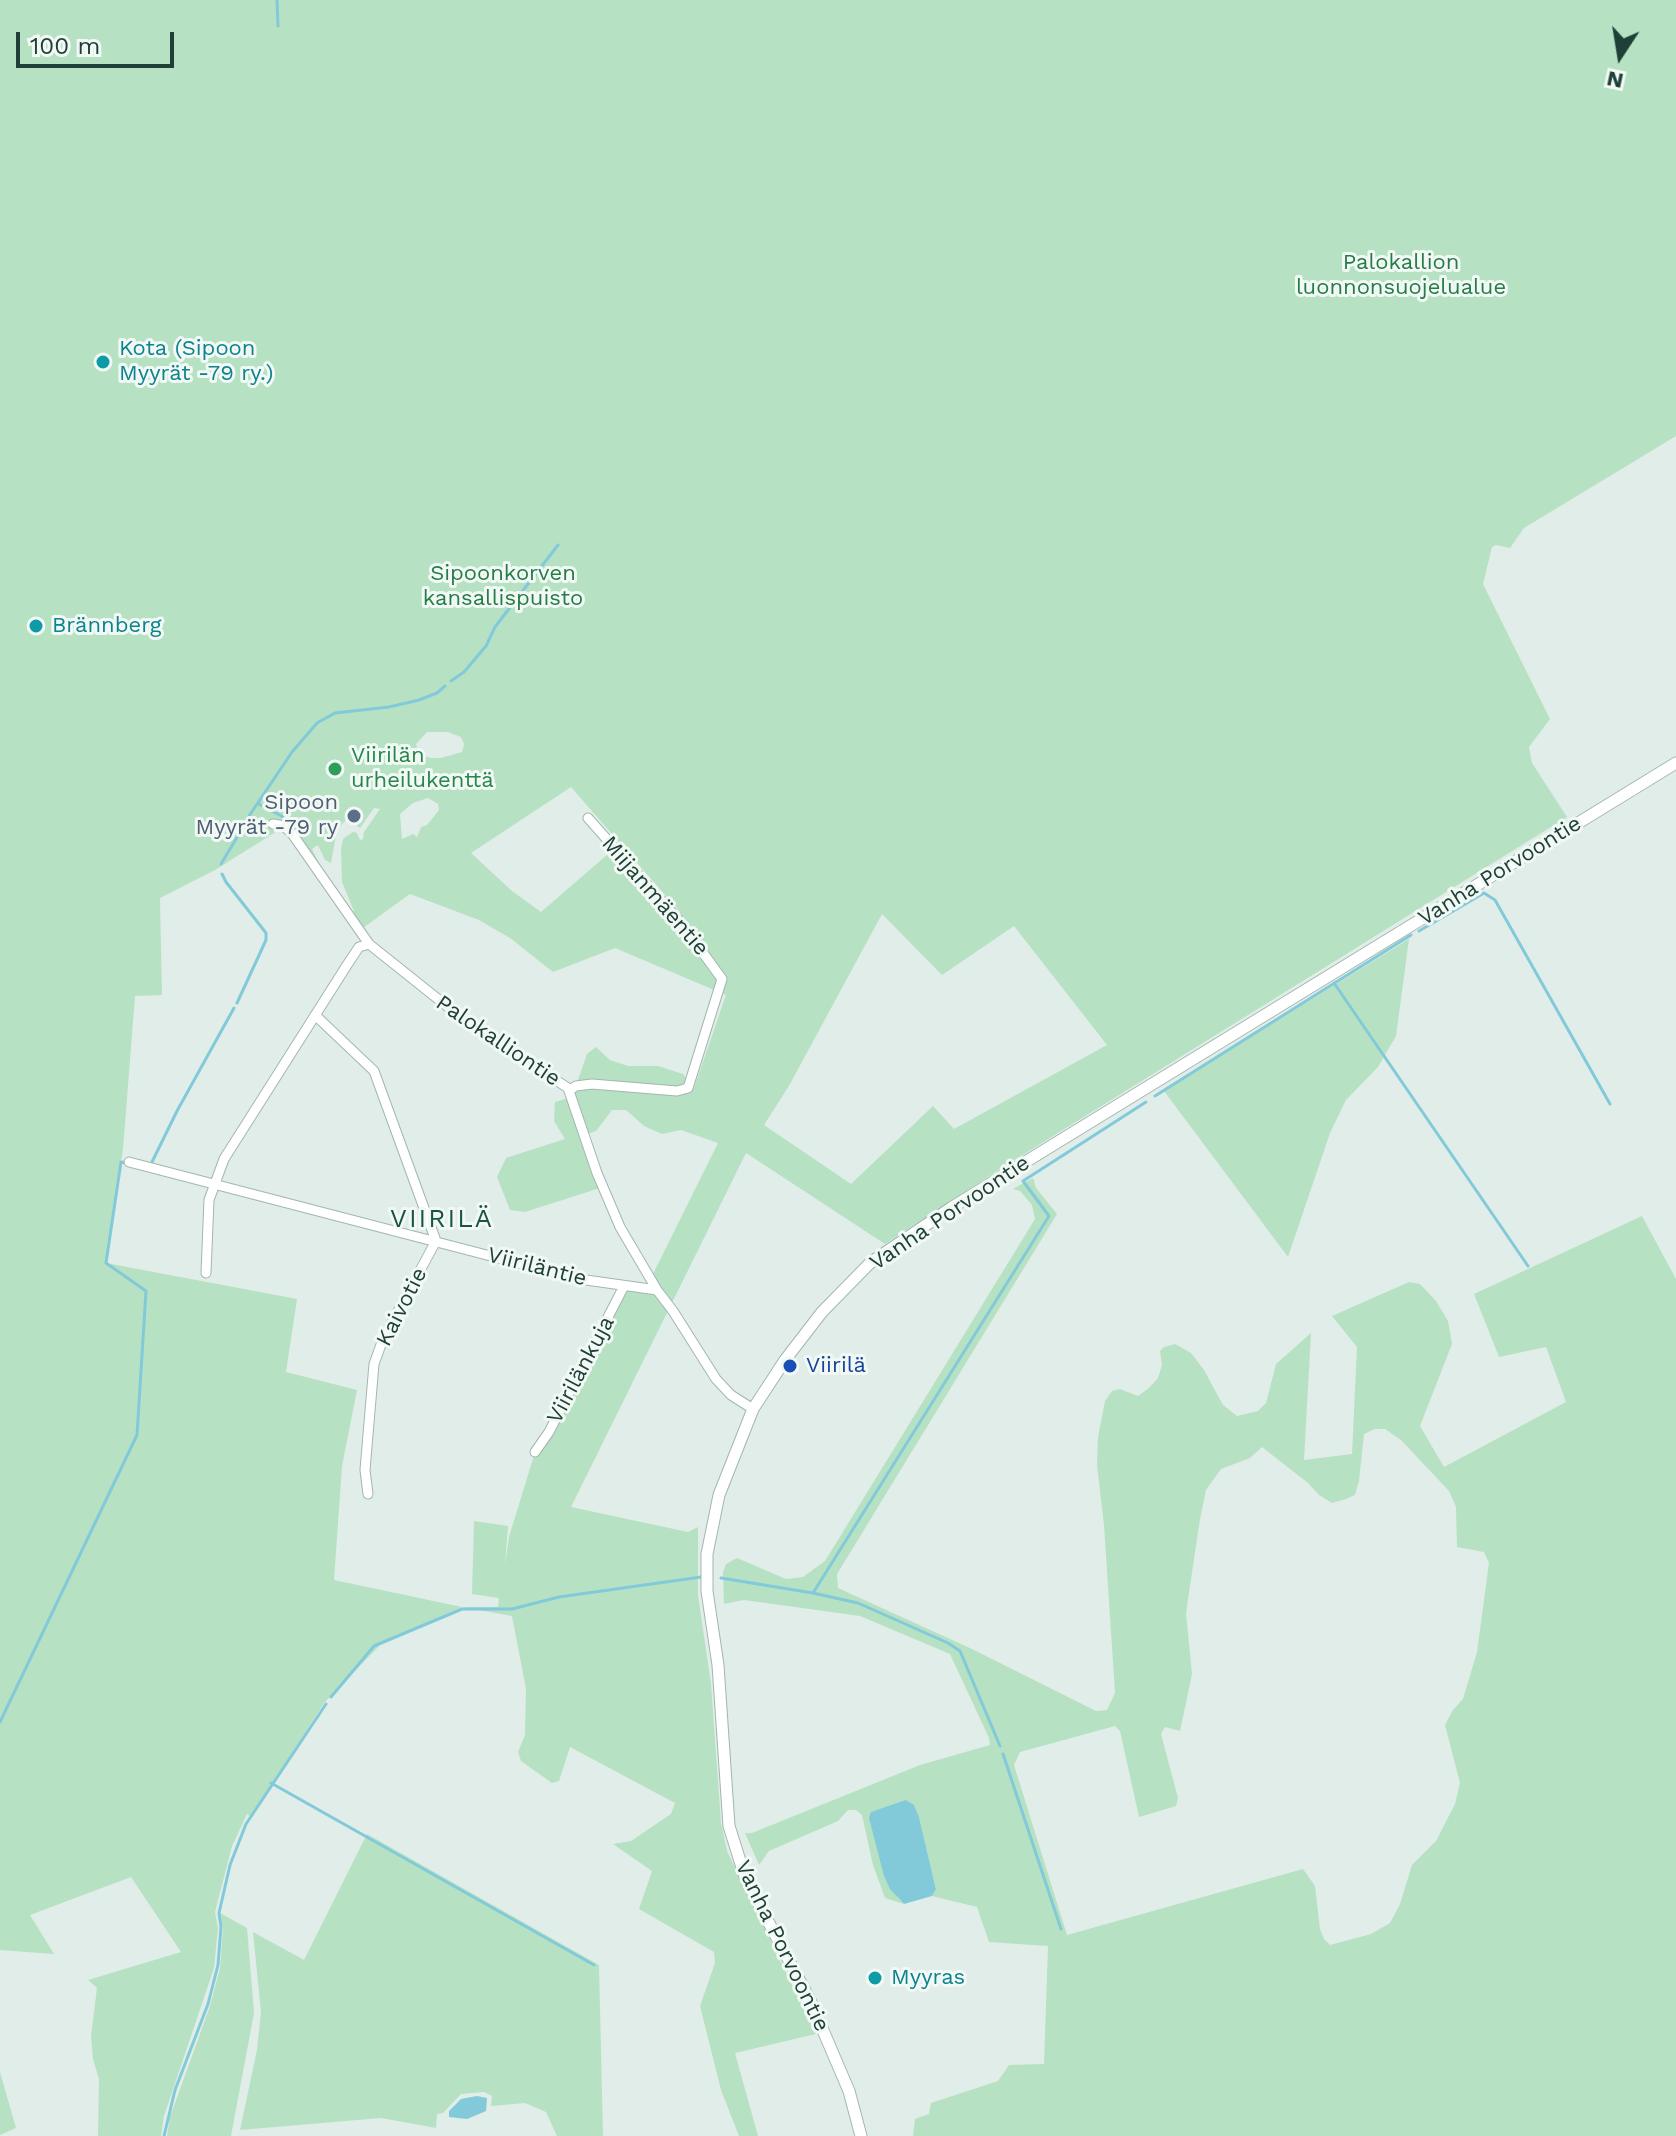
<!DOCTYPE html>
<meta charset="utf-8">
<style>
body{margin:0}
#map{position:relative;width:1676px;height:2136px;overflow:hidden;background:#e1ede8;font-family:"Work Sans",sans-serif}
canvas{display:block}
.north{position:absolute;left:1580px;top:16px;width:80px;height:80px;-webkit-text-stroke:6px #f2f9f5;paint-order:stroke;rotate:192deg;font-size:22px;font-weight:700;line-height:32px;text-align:center;color:#1f4038}
.north::after{content:'';display:block;margin:auto;width:28px;height:36px;background:#1f4038;clip-path:polygon(50% 0,100% 100%,50% 72%,0 100%)}
.scale{position:absolute;left:16px;top:32px;width:158px;height:36px;box-sizing:border-box;border:4px solid #1f4038;border-top:0;padding-left:10px;font-size:24px;line-height:28px;white-space:nowrap;color:#1f4038;-webkit-text-stroke:6px #f2f9f5;paint-order:stroke}
</style>
<div id="map">
<canvas width="1676" height="2136"></canvas>
<div class="north">N</div>
<div class="scale">100 m</div>
</div>
<script>
const ctx = document.querySelector('canvas').getContext('2d');
ctx.lineJoin = 'round';
function fill(path, color) { ctx.fillStyle = color; ctx.fill(path, 'evenodd'); }
const poly = rows => new Path2D(rows.map(r => 'M' + r).join(''));
function strokePath(path, color, width, dash) { ctx.strokeStyle = color; ctx.lineWidth = width; ctx.lineCap = dash ? 'butt' : 'round'; ctx.setLineDash(dash || []); ctx.stroke(path); }
function drawText(font, color, halo, rows, align = 'center') {
  ctx.font = font + ' "Work Sans",sans-serif'; ctx.lineWidth = 6; ctx.setLineDash([]); ctx.textBaseline = 'middle'; ctx.strokeStyle = halo; ctx.fillStyle = color; for (const [text, x, y, turn = 0] of rows) {
    ctx.save(); ctx.translate(x, y); ctx.rotate((+turn || 0) * Math.PI / 180); ctx.textAlign = isNaN(turn) ? turn : align; if (halo) ctx.strokeText(text, 0, 0); ctx.fillText(text, 0, 0); ctx.restore();
  }
}
fill(poly([
 [0,0,1676,0,1676,436,1524,528,1510,548,1496,545,1492,547,1483,584,1550,719,1529,747,1532,763,1567,817,1000,1169,885,1244,746,1153,571,1507,688,1532,698,1527,698,1595,711,1684,721,1823,727,1851,816,2034,735,2053,758,2136,739,2136,721,2090,700,2006,715,1963,714,1952,639,1909,652,1871,613,1844,631,1841,671,1814,675,1803,570,1747,559,1781,552,1783,521,1761,518,1752,525,1735,526,1689,512,1616,462,1607,383,1642,324,1703,251,1817,247,1814,232,1846,215,1912,218,1928,214,1968,164,2116,161,2136,98,2136,99,2079,93,2059,91,2036,97,1988,88,1980,181,1952,131,1877,30,1915,54,1954,0,1950],
 [427,732,448,732,461,737,464,744,462,752,441,758,430,758,418,753,416,744],
 [571,787,679,911,676,916,615,848,541,912,512,891,471,853],
 [428,798,438,804,439,810,427,825,421,827,417,837,413,834,402,839,400,814,413,803],
 [374,808,380,809,364,832,363,839,360,840,357,833,353,832,343,839,341,848,342,882,354,911,349,915,360,930,410,894,479,920,510,938,553,972,615,948,726,995,694,1088,683,1074,658,1066,628,1066,610,1060,596,1047,587,1054,572,1097,555,1102,554,1121,565,1139,506,1158,497,1177,510,1210,525,1212,603,1187,584,1135,596,1131,612,1110,626,1110,644,1126,662,1134,681,1130,718,1143,651,1278,657,1290,624,1286,535,1452,509,1537,505,1565,508,1526,474,1521,472,1594,499,1598,498,1607,462,1607,334,1580,342,1466,357,1390,286,1372,297,1299,106,1263,123,1149,135,996,162,995,160,898,215,870,282,828,317,865,319,863,312,849,318,845,325,860,331,863,337,829,347,819,360,828],
 [882,914,942,975,1014,926,1107,1045,954,1129,933,1106,851,1184,764,1125,790,1084],
 [1409,939,1396,1036,1378,1067,1346,1100,1330,1133,1288,1257,1164,1091],
 [1033,1178,1036,1188,1057,1214,837,1574,838,1588,972,1649,1096,1711,1107,1710,1115,1693,1104,1525,1097,1465,1098,1437,1105,1401,1112,1391,1120,1389,1138,1396,1149,1388,1158,1378,1162,1365,1160,1351,1164,1347,1175,1344,1191,1353,1204,1370,1223,1405,1237,1416,1258,1411,1266,1403,1276,1364,1311,1333,1304,1460,1352,1454,1357,1347,1332,1316,1409,1282,1420,1284,1436,1301,1448,1321,1452,1344,1420,1426,1444,1467,1566,1402,1546,1347,1499,1357,1474,1294,1642,1216,1676,1279,1676,2136,913,2136,915,2119,929,2114,931,2103,998,2081,1009,2065,1044,2064,1048,1946,989,1942,977,1907,932,1896,936,1888,919,1817,914,1806,906,1800,897,1897,904,1904,885,1898,873,1865,862,1815,856,1810,848,1810,838,1821,769,1851,759,1865,745,1833,752,1833,920,1765,990,1745,989,1738,950,1654,860,1616,744,1600,724,1604,723,1572,726,1564,737,1558,786,1579,803,1577,825,1561,1035,1219,1032,1205,1020,1191,1013,1189],
 [1375,1429,1385,1429,1401,1440,1449,1491,1456,1507,1457,1547,1484,1552,1489,1563,1477,1652,1463,1699,1453,1710,1445,1725,1460,1783,1455,1804,1436,1841,1412,1865,1400,1904,1390,1923,1371,1934,1330,1945,1324,1939,1320,1929,1315,1886,1303,1869,1067,1935,1014,1765,1020,1752,1115,1726,1120,1731,1139,1817,1176,1806,1178,1798,1161,1734,1165,1727,1180,1731,1192,1674,1186,1613,1200,1519,1206,1490,1221,1469,1250,1458,1262,1447,1308,1483,1319,1495,1332,1503,1346,1499,1355,1495,1359,1481,1364,1434],
 [367,1834,599,1965,603,2136,557,2136,546,2112,525,2103,491,2106,492,2096,484,2092,461,2094,443,2113,437,2114,436,2128,381,2118,240,2130,257,2050,261,2012,253,1932,304,1960],
 [220,1913,247,1928,254,2013,231,2136,167,2136,170,2117,210,2006,220,1968,223,1929],
 [0,2072,16,2128,0,2135]
]), '#b7e1c3');
fill(poly([
 [906,1800,914,1805,919,1817,936,1889,932,1896,904,1904,890,1889,884,1876,869,1818,871,1812],
 [477,2096,487,2098,486,2111,467,2119,449,2117,449,2111,461,2099]
]), '#82cad9');
strokePath(poly([
 [277,0,278,26],
 [451,681,464,672,486,646,495,627,558,545],
 [259,804,287,819,296,832],
 [245,822,292,752,317,723,335,713,389,707,419,700,437,693,445,686],
 [221,864,242,829],
 [222,874,226,882,266,933,266,940,237,1003],
 [1419,931,1484,893,1495,900,1610,1104],
 [1334,983,1528,1266],
 [1155,1096,1411,935],
 [151,1164,177,1111,234,1008],
 [721,1578,813,1593,858,1603,948,1643,960,1651,1000,1746],
 [813,1593,1049,1216,1023,1181,1146,1102],
 [331,1697,374,1646,462,1609,512,1609,559,1597,701,1577],
 [0,1722,137,1435,146,1291,106,1263,121,1162,127,1163],
 [1003,1754,1061,1929],
 [271,1783,594,1965],
 [164,2136,175,2090,208,2004,218,1965,221,1927,219,1913,230,1865,246,1824,326,1704]
]), '#82cad9', 3);
const minor = poly([
 [273,824,284,826,293,835,369,944],
 [315,1015,374,1071,436,1241],
 [570,1090,576,1086,592,1084,677,1091,688,1088,722,979,682,924,588,818],
 [129,1162,579,1279,657,1290],
 [206,1273,209,1200,224,1159,347,965,359,947,369,944,468,1023,568,1088,597,1173,620,1227,657,1290,673,1311,716,1379,731,1395,753,1409],
 [535,1452,549,1432,624,1286],
 [368,1494,365,1470,374,1364,383,1339,436,1241]
]);
const tertiary = poly([
 [861,2136,849,2091,810,2000,746,1880,729,1826,718,1665,707,1591,707,1554,719,1495,753,1409,785,1360,822,1312,870,1263,951,1208,1048,1148,1676,763]
]);
strokePath(minor, '#a3b6b0', 11);
strokePath(tertiary, '#a3b6b0', 13);
strokePath(minor, '#fff', 9);
strokePath(tertiary, '#fff', 11);
for (const [x, y, r, color] of [
 [103,362,8,"#0f9aa8"],
 [36,626,8,"#0f9aa8"],
 [335,769,8,"#2e9e5b"],
 [354,816,8,"#5c6f8a"],
 [790,1366,8,"#1a4fb4"],
 [875,1978,8,"#0f9aa8"]
]) { const dot = new Path2D(); dot.arc(x, y, r, 0, 2 * Math.PI); ctx.fillStyle = color; ctx.fill(dot); strokePath(dot, '#f2f9f5', 3); }
drawText('22px', '#247c47', '#f2f9f5', [
 ["Palokallion",1401,263],
 ["luonnonsuojelualue",1401,288],
 ["Sipoonkorven",503,574],
 ["kansallispuisto",503,599]
]);
drawText('22px', '#0d838f', '#f2f9f5', [
 ["Kota (Sipoon",119,349],
 ["Myyrät -79 ry.)",119,374],
 ["Brännberg",52,626],
 ["Myyras",891,1978]
], 'left');
drawText('22px', '#27864d', '#f2f9f5', [
 ["Viirilän",351,756],
 ["urheilukenttä",351,781]
], 'left');
drawText('22px', '#4e5e75', '#f2f9f5', [
 ["Sipoon",338,803],
 ["Myyrät -79 ry",338,828]
], 'right');
drawText('22px', '#1f4038', '#f2f9f5', [
 ["Vanha Porvoontie",1500,871,-32],
 ["Miijanmäentie",655,896,49],
 ["Palokalliontie",498,1041,34],
 ["Vanha Porvoontie",950,1213,-34],
 ["Viiriläntie",537,1267,14],
 ["Kaivotie",402,1307,-63],
 ["Viirilänkuja",581,1370,-62],
 ["Vanha Porvoontie",782,1946,64]
]);
drawText('22px', '#164399', '#f2f9f5', [
 ["Viirilä",806,1366]
], 'left');
ctx.letterSpacing = '2px';
drawText('26px', '#185447', '#f2f9f5', [
 ["VIIRILÄ",442,1219]
]);
ctx.letterSpacing = '0px';
</script>
